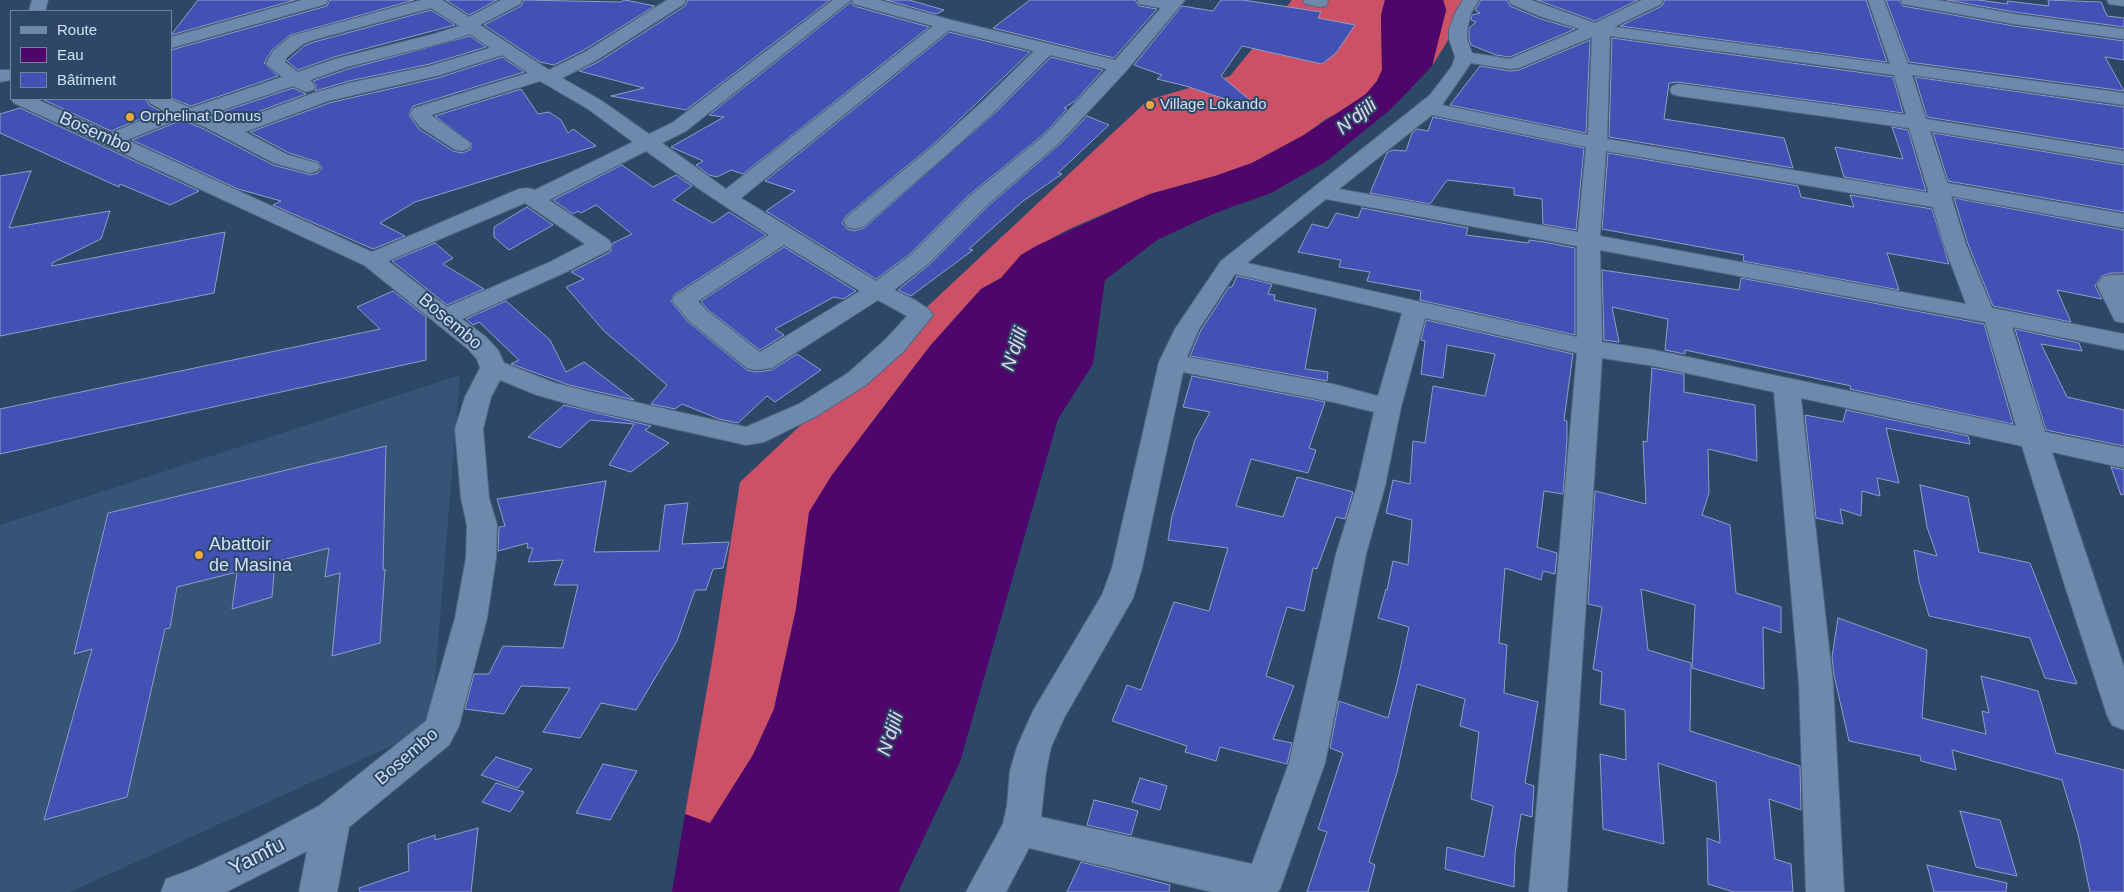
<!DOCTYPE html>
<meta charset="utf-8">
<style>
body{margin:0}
#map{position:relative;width:2124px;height:892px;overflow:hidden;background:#2d4866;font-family:Helvetica,sans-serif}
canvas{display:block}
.legend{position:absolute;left:10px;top:10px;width:162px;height:90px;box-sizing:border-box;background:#2d4866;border:1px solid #6f859e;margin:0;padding:6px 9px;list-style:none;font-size:15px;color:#d1e0f3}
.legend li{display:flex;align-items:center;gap:10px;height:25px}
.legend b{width:25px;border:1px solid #6f859e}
</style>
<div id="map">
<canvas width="2124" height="892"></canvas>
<ul class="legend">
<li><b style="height:6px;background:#6d8aac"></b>Route</li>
<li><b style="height:14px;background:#4e066b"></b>Eau</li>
<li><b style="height:14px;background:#4251b4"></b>Bâtiment</li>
</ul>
</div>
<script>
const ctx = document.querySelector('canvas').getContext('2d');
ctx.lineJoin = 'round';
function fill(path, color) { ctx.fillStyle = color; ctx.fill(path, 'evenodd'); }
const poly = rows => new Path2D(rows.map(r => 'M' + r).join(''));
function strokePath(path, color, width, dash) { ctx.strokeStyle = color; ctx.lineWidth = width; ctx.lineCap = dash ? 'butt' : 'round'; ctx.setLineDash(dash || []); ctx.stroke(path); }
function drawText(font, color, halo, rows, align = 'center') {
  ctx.font = font + ' Helvetica,sans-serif'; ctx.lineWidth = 4; ctx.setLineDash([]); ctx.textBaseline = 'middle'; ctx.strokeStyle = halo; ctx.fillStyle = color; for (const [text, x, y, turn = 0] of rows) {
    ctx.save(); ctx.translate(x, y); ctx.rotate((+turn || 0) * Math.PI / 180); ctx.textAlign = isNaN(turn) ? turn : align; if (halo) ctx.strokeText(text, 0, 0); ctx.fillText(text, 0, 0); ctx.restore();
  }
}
fill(poly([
 [460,375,431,728,70,892,0,892,0,525]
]), '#355476');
fill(poly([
 [1292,0,1385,0,1381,16,1382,70,1377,81,1366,94,1344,110,1326,119,1304,135,1252,163,1215,176,1150,194,1069,229,1021,255,1001,278,981,289,930,346,887,402,832,475,810,511,796,609,774,709,753,755,710,824,685,814,713,655,740,482,1148,100,1230,76],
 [1443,0,1473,0,1432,66,1446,10]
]), '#cc5167');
fill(poly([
 [1385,0,1443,0,1446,10,1432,66,1391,109,1327,161,1271,193,1215,213,1157,240,1105,280,1093,364,1058,419,960,762,898,892,672,892,685,814,710,823,753,755,774,709,796,609,809,512,832,475,930,346,981,289,1001,278,1021,255,1036,246,1150,194,1215,176,1252,163,1304,135,1366,94,1377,81,1382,70,1381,15]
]), '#4e066b');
const building = poly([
 [198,0,295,0,171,35,198,0],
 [330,0,414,0,290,35,272,50,264,63,278,76,191,106,171,98,171,50,327,6,330,0],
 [446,0,497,0,469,15,446,0],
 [524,0,620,2,625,0,655,6,584,50,554,65,540,62,484,25,521,6,524,0],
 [688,0,830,0,686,110,611,96,644,88,579,71,598,62,685,6,688,0],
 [886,0,909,0,944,10,936,14,886,0],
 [1030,0,1135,0,1139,6,1157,9,1114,58,993,28,1030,0],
 [1221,0,1243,0,1321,12,1318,18,1355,25,1336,53,1322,64,1242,46,1221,76,1262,110,1261,111,1186,86,1157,79,1162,75,1134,65,1182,6,1213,11,1221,0],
 [1481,0,1507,0,1510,6,1541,19,1575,29,1510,57,1496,55,1471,45,1469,39,1469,28,1476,22,1471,20,1472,15,1480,13,1475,10,1481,0],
 [1537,0,1638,0,1595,21,1537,0],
 [1665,0,1866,0,1887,62,1620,26,1662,6,1665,0],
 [1886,0,1899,0,1903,6,2014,26,2124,41,2124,60,2105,57,2124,91,1909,62,1886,0],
 [1947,0,1978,0,2008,4,2007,1,2049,6,2048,0,2101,2,2107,16,2124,18,2124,27,2014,12,1947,0],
 [851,2,854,6,929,27,743,174,731,170,717,177,709,175,696,165,703,161,671,147,724,117,709,115,851,2],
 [431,10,455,25,334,57,298,70,287,61,304,46,314,42,431,10],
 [949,32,1030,52,936,142,846,216,842,223,847,229,855,231,864,228,997,111,1051,57,1103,70,1075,101,1064,108,1067,109,1045,133,969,195,911,253,876,279,766,211,795,191,765,181,949,32],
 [470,36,486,47,430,64,349,81,315,91,316,85,313,81,348,69,470,36],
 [1612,38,1893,77,1903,113,1678,82,1669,83,1664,119,1784,138,1793,168,1609,137,1612,38],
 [1590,40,1586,133,1450,105,1480,66,1510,71,1519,70,1590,40],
 [502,57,524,72,413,106,409,115,419,129,453,151,462,153,470,150,472,144,435,116,521,89,538,114,549,112,561,120,568,133,573,129,596,146,415,202,380,223,405,236,373,249,273,205,281,201,238,189,132,140,182,120,204,129,273,165,311,175,318,173,322,168,318,162,289,153,250,132,329,103,441,77,502,57],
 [1915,77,2124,107,2124,149,1927,117,1915,77],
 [293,88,306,94,230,122,213,115,293,88],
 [49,99,146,99,149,105,160,111,111,131,44,100,49,99],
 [20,108,199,191,170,205,120,184,119,187,0,133,0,114,20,108],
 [1087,116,1109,125,1058,173,1062,174,1023,201,969,249,973,250,911,296,898,290,929,265,987,207,1061,143,1087,116],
 [1433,117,1584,148,1576,230,1543,224,1542,199,1514,195,1514,188,1447,180,1430,204,1370,193,1387,153,1392,150,1406,151,1412,133,1417,129,1428,131,1433,117],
 [1892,127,1908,130,1926,191,1844,177,1835,147,1903,159,1892,127],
 [1933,133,2124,165,2124,212,1948,181,1933,133],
 [1608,153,1798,186,1801,197,1854,207,1850,195,1932,209,1949,264,1887,253,1899,290,1743,261,1744,255,1602,229,1608,153],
 [622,165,653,187,676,175,692,186,673,200,713,223,729,212,766,235,675,294,671,301,687,321,747,370,756,372,772,370,797,354,821,370,775,402,767,396,738,423,719,419,682,404,675,409,651,404,667,385,604,331,566,287,584,279,571,272,610,252,613,243,632,234,596,205,581,213,578,211,573,214,553,200,622,165],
 [31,171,9,228,110,211,101,239,52,263,52,266,225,232,214,293,0,336,0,176,31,171],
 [1954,198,2124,230,2124,273,2111,273,2102,276,2095,286,2102,299,2057,290,2071,322,1993,306,1968,244,1954,198],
 [527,207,553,225,509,250,494,237,494,227,527,207],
 [1362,208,1468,228,1466,235,1529,243,1529,240,1544,242,1575,248,1575,335,1420,300,1421,291,1367,281,1370,272,1339,267,1341,260,1298,252,1312,224,1328,228,1336,213,1358,218,1362,208],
 [435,243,453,258,443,264,484,289,447,305,392,261,435,243],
 [784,247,856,291,843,299,834,297,775,329,784,335,760,350,707,309,701,301,784,247],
 [1602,270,1739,290,1741,278,1984,324,2013,424,1850,389,1851,386,1685,350,1685,354,1665,350,1668,319,1612,307,1619,342,1604,340,1602,270],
 [1237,276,1272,284,1268,294,1275,295,1274,300,1316,309,1305,369,1328,372,1327,381,1190,356,1201,330,1229,287,1232,287,1237,276],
 [393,291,426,317,426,360,0,454,0,409,380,329,357,307,393,291],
 [506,301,550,340,566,372,584,362,634,400,569,385,511,364,519,360,479,322,473,325,466,319,506,301],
 [1426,320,1573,354,1564,420,1567,421,1567,440,1563,494,1544,491,1537,547,1557,553,1555,574,1543,571,1541,580,1505,568,1499,643,1507,645,1504,693,1538,702,1525,783,1534,786,1532,817,1521,814,1515,853,1514,887,1445,869,1447,847,1484,857,1493,806,1471,799,1479,732,1460,726,1465,699,1417,684,1397,772,1369,862,1375,865,1368,892,1307,892,1327,832,1318,829,1343,753,1330,748,1339,701,1388,718,1399,674,1409,627,1378,618,1386,589,1387,590,1393,561,1408,565,1412,520,1386,513,1393,480,1410,484,1413,441,1425,443,1433,386,1485,396,1495,354,1447,345,1443,378,1421,374,1425,341,1421,340,1426,320],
 [2015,329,2079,343,2082,351,2041,344,2067,397,2124,410,2124,446,2046,430,2015,329],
 [1652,368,1684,374,1684,392,1755,405,1757,461,1708,449,1709,493,1702,515,1730,525,1736,593,1781,607,1781,633,1763,627,1764,689,1692,668,1695,605,1641,589,1648,650,1691,663,1690,731,1800,766,1801,810,1769,799,1775,859,1791,864,1793,892,1734,892,1708,884,1707,838,1720,843,1716,782,1658,763,1664,844,1603,829,1600,754,1626,760,1625,710,1600,704,1602,672,1593,669,1602,607,1588,604,1595,491,1646,504,1643,441,1647,442,1652,368],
 [1192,376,1325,402,1309,448,1316,450,1308,473,1251,459,1236,506,1283,517,1297,477,1353,492,1345,519,1336,517,1317,569,1313,568,1304,611,1287,607,1266,676,1294,686,1273,739,1292,743,1287,764,1220,747,1216,761,1185,752,1187,746,1112,721,1127,685,1141,690,1174,602,1209,611,1228,548,1168,540,1172,516,1195,440,1210,412,1183,407,1192,376],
 [564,405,651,426,645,430,669,443,631,472,609,465,634,424,590,420,560,448,528,437,564,405],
 [1846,410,1968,436,1970,444,1886,428,1899,483,1877,478,1880,496,1862,491,1861,516,1840,509,1843,524,1816,518,1805,415,1843,422,1846,410],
 [386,446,383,570,385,569,380,643,332,656,340,573,325,577,329,548,275,562,272,597,232,609,237,572,177,587,170,628,165,629,127,797,44,820,92,649,74,654,108,513,386,446],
 [2111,467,2124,470,2124,494,2121,495,2111,467],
 [606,481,594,552,659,551,665,505,688,503,682,544,729,542,723,568,713,569,706,590,695,590,677,641,636,710,601,703,580,738,543,732,570,688,521,686,504,714,465,709,474,674,489,674,503,646,563,648,578,585,554,585,563,560,528,562,533,548,527,548,528,543,498,551,499,527,505,526,497,499,606,481],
 [1920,485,1968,497,1979,552,2030,563,2077,684,2045,678,2030,638,1929,616,1919,581,1914,550,1937,556,1927,527,1920,485],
 [1838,618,1927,650,1922,718,1986,734,1982,711,1989,713,1981,676,2038,691,2056,753,2124,770,2124,892,2090,892,2078,834,2062,780,1952,750,1956,770,1921,761,1920,756,1849,741,1834,675,1832,657,1838,618],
 [496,757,532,769,518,788,481,775,496,757],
 [603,764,637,771,610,820,576,813,603,764],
 [1140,778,1167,786,1160,810,1132,802,1140,778],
 [496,783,524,792,510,812,482,802,496,783],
 [1094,800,1138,811,1131,835,1087,825,1094,800],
 [1960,811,2000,820,2017,876,1976,867,1960,811],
 [478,828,471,892,360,892,359,888,409,871,408,844,435,835,435,840,478,828],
 [1081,862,1170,885,1169,892,1067,892,1081,862],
 [1927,865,2007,883,2006,892,1934,892,1927,865]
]);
fill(building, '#4251b4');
strokePath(building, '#919cc5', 1);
const minor = poly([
 [32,0,48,0,45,11,29,11,32,0],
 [302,0,328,0,326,4,171,48,171,37,302,0],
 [421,0,442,0,469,17,501,0,522,0,520,4,480,25,549,70,585,52,667,0,686,0,684,4,597,60,562,78,602,101,649,134,672,123,833,0,851,0,686,131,662,143,726,189,933,26,854,4,852,0,879,0,951,20,1115,60,1161,8,1139,4,1137,0,1185,0,1126,71,1060,142,986,206,928,264,894,290,915,300,930,310,933,315,904,351,866,385,817,416,764,442,746,445,590,410,537,395,500,380,491,397,483,429,489,498,497,525,496,558,487,618,459,726,449,745,349,827,337,892,299,892,307,851,226,892,161,892,166,879,193,869,257,839,319,806,426,721,455,618,466,558,467,525,461,498,455,429,465,397,480,368,477,359,468,349,364,265,14,103,11,99,36,99,111,133,164,111,150,103,148,99,170,99,191,108,282,77,266,64,273,51,291,36,421,0],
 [431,8,459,26,434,34,335,59,298,72,285,62,287,57,303,44,313,40,431,8],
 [949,30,1034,51,982,102,937,143,847,217,844,222,847,227,855,229,863,227,951,151,996,110,1050,55,1107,69,1046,134,970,196,912,254,876,281,741,198,949,30],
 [470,34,490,48,430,66,349,83,314,93,230,124,208,115,293,86,306,92,313,90,315,86,310,80,347,67,446,42,470,34],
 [502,55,528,73,414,108,410,114,420,127,454,149,461,151,468,149,471,145,468,141,431,115,540,81,588,109,633,142,535,190,527,188,519,189,372,252,127,140,182,118,205,127,274,163,310,173,317,171,320,167,317,163,288,155,245,132,328,101,440,75,502,55],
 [646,151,702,191,769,235,676,295,672,300,688,320,747,368,756,370,772,368,878,300,907,316,886,339,848,373,799,404,746,427,590,392,555,383,504,363,498,350,486,337,462,319,566,272,609,250,612,245,609,240,549,200,646,151],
 [525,203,585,244,550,262,447,307,388,261,525,203],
 [784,245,860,291,760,352,706,310,698,301,784,245],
 [1303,0,1327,0,1328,2,1326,6,1320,7,1305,4,1303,0],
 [1463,0,1479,0,1471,13,1467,30,1467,39,1472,53,1510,59,1580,29,1542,17,1511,4,1509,0,1531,0,1595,23,1642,0,1663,0,1661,4,1614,27,1890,64,1868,0,1884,0,1908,64,2124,93,2124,105,1912,75,1926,119,2124,151,2124,163,1930,131,1947,183,2124,214,2124,228,1951,196,1966,245,1992,308,2124,334,2124,350,2012,327,2045,432,2124,448,2124,468,2052,452,2124,667,2124,730,2112,725,2107,715,2065,586,2022,446,1801,398,1833,684,1844,892,1806,892,1799,684,1774,392,1654,366,1602,358,1567,892,1529,892,1577,353,1425,318,1401,407,1385,486,1366,554,1325,763,1280,889,1277,892,1212,892,1029,848,1006,892,966,892,1003,824,1007,806,1010,771,1017,747,1033,711,1102,595,1112,568,1159,362,1175,329,1221,261,1430,95,1452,66,1455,57,1449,39,1449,30,1455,13,1463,0],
 [1610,36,1894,75,1906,115,1679,84,1672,86,1670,90,1672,94,1679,96,1909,128,1929,193,1607,139,1610,36],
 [1592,37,1588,135,1442,105,1471,63,1510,69,1519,68,1592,37],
 [1432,115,1586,147,1578,232,1339,189,1432,115],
 [1606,151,1933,207,1944,245,1966,304,1600,236,1606,151],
 [1326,199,1577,246,1577,337,1247,263,1326,199],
 [1600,250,1985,322,2016,426,1654,350,1602,342,1600,250],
 [1235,274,1402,313,1378,396,1333,384,1187,357,1199,329,1235,274],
 [1183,372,1333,402,1374,412,1357,486,1336,554,1289,763,1252,864,1041,817,1046,771,1051,747,1064,718,1133,598,1142,568,1183,372],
 [1901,0,1937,0,2014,14,2124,29,2124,39,2014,24,1909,5,1903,4,1901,0],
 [2107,0,2124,0,2124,6,2109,4,2107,0],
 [0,70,11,70,11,80,0,82,0,70],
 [2111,275,2124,275,2124,323,2115,321,2097,285,2103,277,2111,275]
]);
strokePath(minor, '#506680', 2);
fill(minor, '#6d8aac');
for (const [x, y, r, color] of [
 [1150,105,5,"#efa73e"],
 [130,117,5,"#efa73e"],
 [199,555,5,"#efa73e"]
]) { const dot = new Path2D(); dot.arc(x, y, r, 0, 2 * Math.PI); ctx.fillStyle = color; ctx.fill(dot); strokePath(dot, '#2d4866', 2); }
drawText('15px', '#d1e0f3', '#2d4866', [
 ["Village Lokando",1160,105],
 ["Orphelinat Domus",140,117]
], 'left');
drawText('18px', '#d1e0f3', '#2d4866', [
 ["Bosembo",95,133,24],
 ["Bosembo",450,322,40],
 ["Bosembo",407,757,-41]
]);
drawText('18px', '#d1e0f3', '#2d4866', [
 ["Abattoir",209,545],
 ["de Masina",209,566]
], 'left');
drawText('italic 19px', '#e7d8f1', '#2d4866', [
 ["N'djili",1357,117,-38],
 ["N'djili",1015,349,-72],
 ["N'djili",891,734,-72]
]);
drawText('21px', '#d1e0f3', '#2d4866', [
 ["Yamfu",257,857,-27]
]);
</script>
